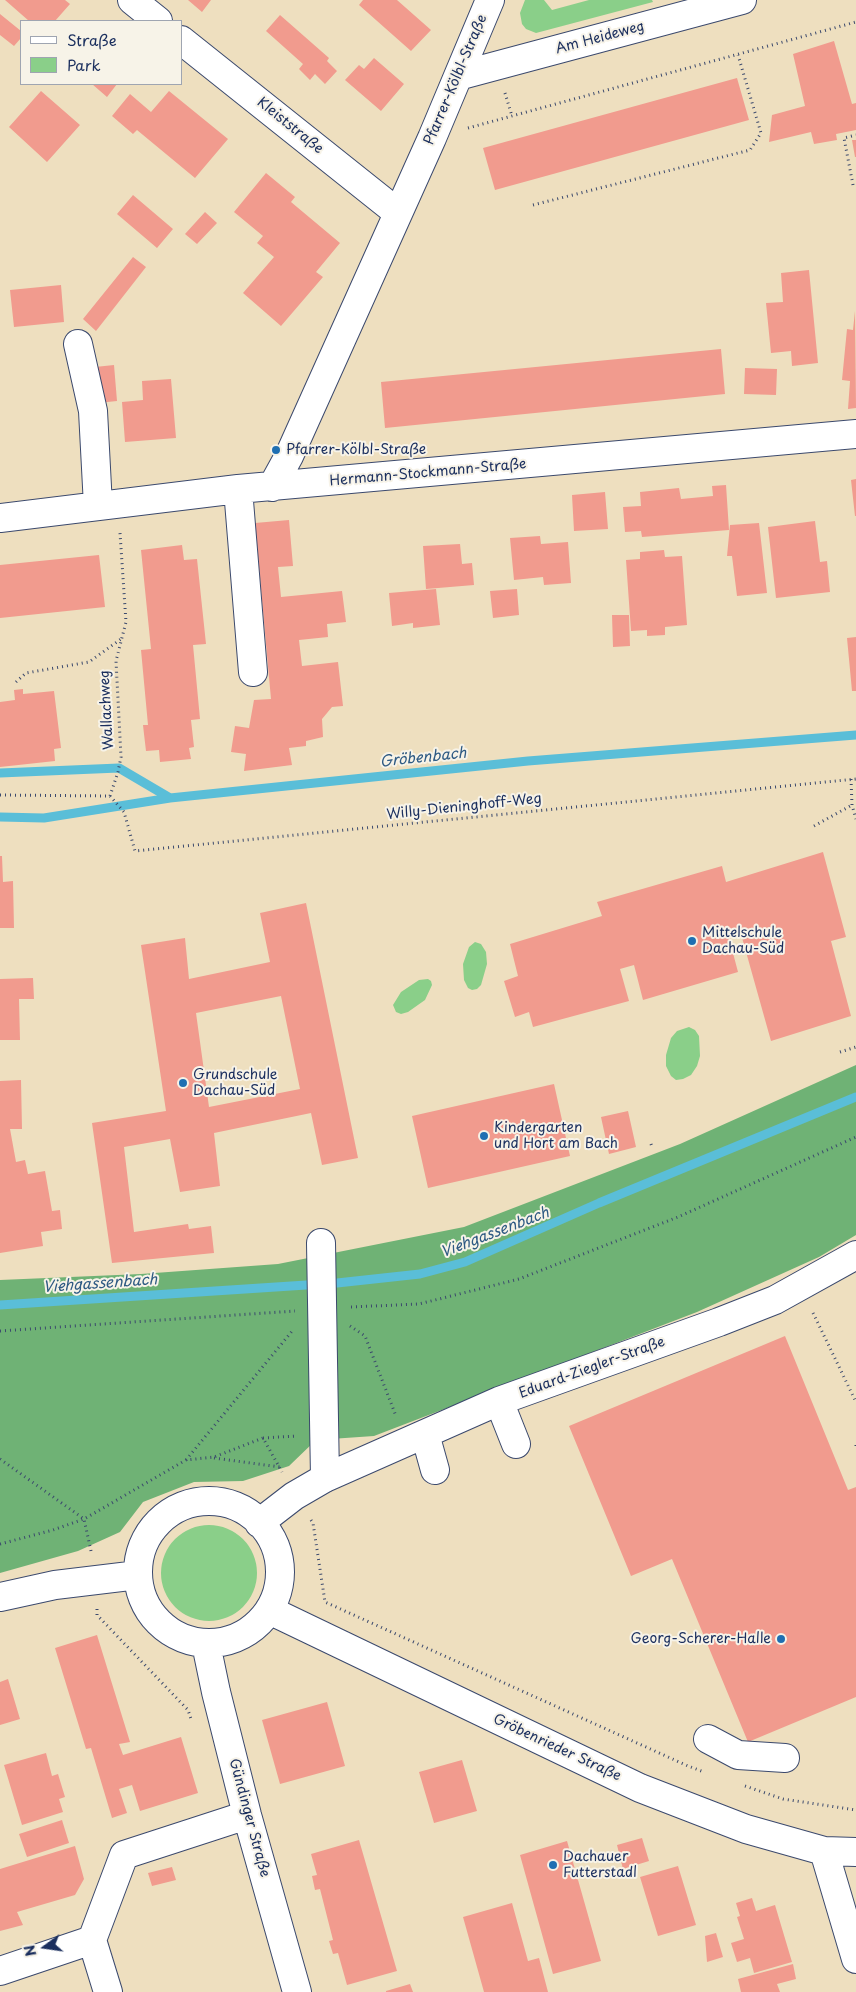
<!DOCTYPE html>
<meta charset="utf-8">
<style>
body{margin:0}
#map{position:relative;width:856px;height:1992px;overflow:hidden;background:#eedfbf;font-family:"Playpen Sans",sans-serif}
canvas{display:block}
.legend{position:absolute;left:20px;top:20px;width:162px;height:65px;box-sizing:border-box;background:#f7f3e8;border:1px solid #9fa5b1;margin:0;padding:6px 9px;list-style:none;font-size:15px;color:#1b2f5e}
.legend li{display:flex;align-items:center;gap:10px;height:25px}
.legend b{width:25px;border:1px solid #9fa5b1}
.north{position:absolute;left:20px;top:1922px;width:50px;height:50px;-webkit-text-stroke:4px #f7f3e8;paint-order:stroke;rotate:256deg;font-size:14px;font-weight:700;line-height:20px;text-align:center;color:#1b2f5e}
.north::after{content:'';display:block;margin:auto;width:18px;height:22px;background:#1b2f5e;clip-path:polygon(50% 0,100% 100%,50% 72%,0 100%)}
</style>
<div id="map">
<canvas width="856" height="1992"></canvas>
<ul class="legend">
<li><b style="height:6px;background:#fff"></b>Straße</li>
<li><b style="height:14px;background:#8acf89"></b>Park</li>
</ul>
<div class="north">N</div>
</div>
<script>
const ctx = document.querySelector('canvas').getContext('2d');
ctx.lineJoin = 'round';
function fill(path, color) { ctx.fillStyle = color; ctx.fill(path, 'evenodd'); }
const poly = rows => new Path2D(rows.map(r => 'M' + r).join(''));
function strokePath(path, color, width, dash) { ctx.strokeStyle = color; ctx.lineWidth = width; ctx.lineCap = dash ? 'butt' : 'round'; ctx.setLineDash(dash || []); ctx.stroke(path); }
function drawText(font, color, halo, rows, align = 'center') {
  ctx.font = font + ' "Playpen Sans",sans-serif'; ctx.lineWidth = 4; ctx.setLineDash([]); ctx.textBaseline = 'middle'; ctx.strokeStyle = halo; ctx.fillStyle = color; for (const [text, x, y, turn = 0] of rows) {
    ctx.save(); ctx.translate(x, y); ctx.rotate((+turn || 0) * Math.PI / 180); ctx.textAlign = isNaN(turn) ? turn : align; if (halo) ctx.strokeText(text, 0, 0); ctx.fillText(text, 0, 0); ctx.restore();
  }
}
fill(poly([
 [525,0,544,0,552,10,589,0,652,0,653,2,536,33,526,29,522,24,520,13],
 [475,942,481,944,486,952,487,964,481,985,477,989,472,990,468,988,464,980,463,964,469,947],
 [428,979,431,981,432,985,425,1000,408,1012,401,1014,396,1012,393,1005,401,992,419,980],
 [689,1027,695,1030,699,1036,700,1056,697,1066,691,1075,683,1079,676,1080,671,1076,666,1066,666,1055,671,1038,677,1031],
 '161 1573a48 48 0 1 1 96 0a48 48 0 1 1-96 0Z'
]), '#8acf89');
fill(poly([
 [856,1065,856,1235,819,1257,697,1312,374,1436,316,1440,289,1466,243,1481,194,1482,143,1502,120,1532,78,1551,0,1573,0,1280,141,1274,278,1264,464,1227,680,1144]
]), '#6fb275');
strokePath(poly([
 [0,773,119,768,170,798,528,761,856,735],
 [0,817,44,818,170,798],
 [0,1305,337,1283,420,1274,465,1262,599,1203,856,1097]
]), '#5abed8', 9);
fill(poly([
 [5,0,65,0,70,4,55,21,29,21],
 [188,0,211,0,202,12],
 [363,0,397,0,431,30,411,51,359,5],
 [0,14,21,31,21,38,14,46,0,35],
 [280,15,329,58,327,61,337,71,325,84,315,74,310,80,299,69,303,64,266,31],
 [834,41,852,104,856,103,856,130,836,134,837,140,814,144,811,132,769,142,772,115,805,106,793,54],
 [374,58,404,84,381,111,345,80,359,65,364,69],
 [737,78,749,120,495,190,483,148],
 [92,84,117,84,107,97],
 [41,91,80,125,47,162,9,127],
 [169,91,228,139,195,178,137,130,133,134,112,116,130,94,151,112],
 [852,140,856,140,856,157,855,157],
 [266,173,295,197,291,202,340,243,316,272,323,277,281,326,243,293,274,257,257,243,263,236,234,212],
 [133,195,173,229,157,248,117,214],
 [205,212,217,223,197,244,185,234],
 [133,257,146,267,96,331,83,319],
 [809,270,818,363,792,366,791,351,771,353,766,303,783,302,781,273],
 [61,285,64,322,14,327,10,290],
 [855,311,856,408,848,409,850,381,842,380,847,329,853,330],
 [721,349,725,394,385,428,381,382],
 [114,365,117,401,98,403,95,367],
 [745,368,777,369,776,395,744,394],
 [171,379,176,438,125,442,122,402,143,400,142,381],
 [856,479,856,516,855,516,851,480],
 [726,485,729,530,642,537,641,531,625,532,623,507,641,506,640,492,679,488,681,499,713,496,712,486],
 [605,492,608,529,574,531,572,495],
 [289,520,293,566,278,567,281,597,342,591,346,622,327,624,328,637,299,640,302,666,338,662,343,706,332,707,322,719,323,737,306,741,306,746,289,748,292,765,244,771,246,754,231,752,235,726,249,728,254,700,271,699,255,523],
 [815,521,820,562,827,561,830,592,776,598,768,527],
 [759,523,767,593,737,596,732,556,727,556,730,525],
 [540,536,541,544,568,542,571,583,544,585,543,577,514,580,510,538],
 [460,544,462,564,472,563,474,585,426,589,423,546],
 [182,545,184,560,197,559,206,644,193,645,200,719,191,720,194,747,189,748,191,759,160,762,159,750,146,751,144,734,143,725,148,725,141,650,151,649,141,550],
 [664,550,665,557,682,556,687,625,665,627,665,635,647,636,647,630,631,631,626,560,640,559,640,552],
 [99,555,105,607,0,618,0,565],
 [436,589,440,625,413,628,413,623,392,626,389,593],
 [517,589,519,615,493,618,490,591],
 [612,615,629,615,630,646,613,647],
 [856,637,856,691,852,691,847,638],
 [23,689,23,694,54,691,61,748,54,749,55,761,0,767,0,702,15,700,14,690],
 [823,852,846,937,831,941,851,1016,771,1041,741,934,729,938,738,972,643,1000,634,965,620,969,629,1001,533,1027,529,1012,515,1017,504,981,518,976,510,944,602,916,597,902,722,866,726,882],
 [0,856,2,856,3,882,13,881,14,928,0,928],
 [306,903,358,1158,322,1165,311,1113,214,1133,220,1186,180,1192,170,1139,124,1147,134,1232,188,1224,189,1229,211,1226,214,1253,112,1263,92,1123,166,1111,141,945,185,938,189,979,270,962,260,913],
 [281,996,300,1089,209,1107,196,1013],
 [33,978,34,999,19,999,20,1040,0,1040,0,979],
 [21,1080,22,1129,10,1129,16,1162,25,1160,28,1174,45,1171,52,1211,60,1210,62,1229,41,1232,43,1246,0,1253,0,1081],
 [554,1084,570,1156,428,1188,412,1116],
 [628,1111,636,1147,609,1154,601,1117],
 [785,1336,848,1490,856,1487,856,1697,748,1742,672,1559,631,1576,569,1426],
 [97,1635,130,1742,119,1744,123,1755,181,1737,198,1793,140,1811,132,1785,119,1789,127,1813,112,1818,91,1748,86,1749,55,1648],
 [8,1679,20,1719,0,1725,0,1682],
 [327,1702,345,1766,280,1784,262,1720],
 [46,1753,52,1776,58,1774,65,1797,59,1799,63,1812,22,1825,4,1765],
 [462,1760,477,1811,434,1823,419,1772],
 [62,1820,69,1843,27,1857,19,1834],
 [642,1838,649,1861,623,1869,617,1845],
 [359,1840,397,1971,347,1985,338,1953,333,1954,329,1941,333,1940,320,1889,315,1890,312,1876,317,1875,311,1854],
 [567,1841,601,1961,553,1974,520,1855],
 [75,1846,84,1879,75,1895,17,1912,23,1925,0,1931,0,1869],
 [678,1866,696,1925,658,1936,640,1877],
 [172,1867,176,1880,152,1886,148,1873],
 [752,1898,756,1911,775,1905,792,1962,754,1973,750,1958,737,1962,731,1943,744,1939,737,1917,740,1916,736,1903],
 [512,1903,528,1961,539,1958,548,1992,484,1992,463,1917],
 [716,1933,723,1957,707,1962,705,1936],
 [793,1964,796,1979,777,1984,780,1992,741,1992,738,1979],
 [410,1984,413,1992,386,1992,386,1991]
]), '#f19b8e');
const minor = poly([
 [132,0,158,21],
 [181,40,398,213],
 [458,76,742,0],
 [78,344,93,411,98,506],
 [272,487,289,456,432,138,490,0],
 [238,489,253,672],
 [0,518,238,489,856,434],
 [321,1243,325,1478],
 [499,1401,516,1444],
 [425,1434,435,1470],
 '138 1572a71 71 0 1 1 142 0a71 71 0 1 1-142 0Z',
 [259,1523,294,1496,325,1478,499,1401,719,1322,775,1300,856,1255],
 [0,1597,55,1585,138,1575],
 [269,1610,640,1788,746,1829,824,1851,856,1852],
 [206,1644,216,1692,247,1815,297,1992],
 [708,1739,738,1755,785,1758],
 [824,1851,856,1959],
 [92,1940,108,1992],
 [0,1971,92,1940,124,1855,247,1815]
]);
strokePath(minor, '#3b496d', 30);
strokePath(poly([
 [505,93,512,116],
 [468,128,856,22],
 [853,185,844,138,856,135],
 [533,205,750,150,761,133,738,55],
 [16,682,26,673,89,662,121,639],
 [851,779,852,805,856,819],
 [0,795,110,796],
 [110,796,124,812,135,851,856,779],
 [110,796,118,772,121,757,116,661,126,622,120,533],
 [814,826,852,805],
 [840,1052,856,1047],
 [651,1144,652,1147],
 [351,1307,419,1304,519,1279,678,1217,856,1137],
 [813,1313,856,1402],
 [350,1326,365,1336,396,1416],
 [0,1331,295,1311],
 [263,1438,297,1436],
 [856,1445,856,1448],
 [214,1458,280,1467],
 [0,1459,84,1519,91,1551],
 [186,1460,293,1330],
 [311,1520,313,1523,325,1602,688,1766,704,1772],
 [0,1544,53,1530,84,1519,186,1460,214,1457,263,1438,282,1472],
 [97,1609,97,1615,188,1710,191,1719],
 [745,1786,783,1799,856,1810]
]), '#3b496d', 3, [1, 4]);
strokePath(minor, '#fff', 28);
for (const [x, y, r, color] of [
 [276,450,5,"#1f6fb2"],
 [692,941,5,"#1f6fb2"],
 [183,1083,5,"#1f6fb2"],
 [484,1136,5,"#1f6fb2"],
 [781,1639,5,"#1f6fb2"],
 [553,1865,5,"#1f6fb2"]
]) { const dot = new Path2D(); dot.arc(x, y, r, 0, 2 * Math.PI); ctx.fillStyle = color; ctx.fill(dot); strokePath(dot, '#f7f3e8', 2); }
drawText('14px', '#1b2f5e', '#f7f3e8', [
 ["Am Heideweg",600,38,-15],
 ["Pfarrer-Kölbl-Straße",456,80,-67],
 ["Kleiststraße",290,126,39],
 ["Hermann-Stockmann-Straße",428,473,-5],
 ["Wallachweg",107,710,-93],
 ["Willy-Dieninghoff-Weg",464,807,-6],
 ["Eduard-Ziegler-Straße",592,1368,-20],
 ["Gröbenrieder Straße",557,1748,25],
 ["Gündinger Straße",249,1818,75]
]);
drawText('14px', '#1b2f5e', '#f7f3e8', [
 ["Pfarrer-Kölbl-Straße",286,450],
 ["Mittelschule",702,933],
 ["Dachau-Süd",702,949],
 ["Grundschule",193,1075],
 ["Dachau-Süd",193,1091],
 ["Kindergarten",494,1128],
 ["und Hort am Bach",494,1144],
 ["Georg-Scherer-Halle",771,1639,"right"],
 ["Dachauer",563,1857],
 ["Futterstadl",563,1873]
], 'left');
drawText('italic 15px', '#2e5a83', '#f7f3e8', [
 ["Gröbenbach",423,758,-6],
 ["Viehgassenbach",495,1233,-21],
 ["Viehgassenbach",100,1284,-4]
]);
</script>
